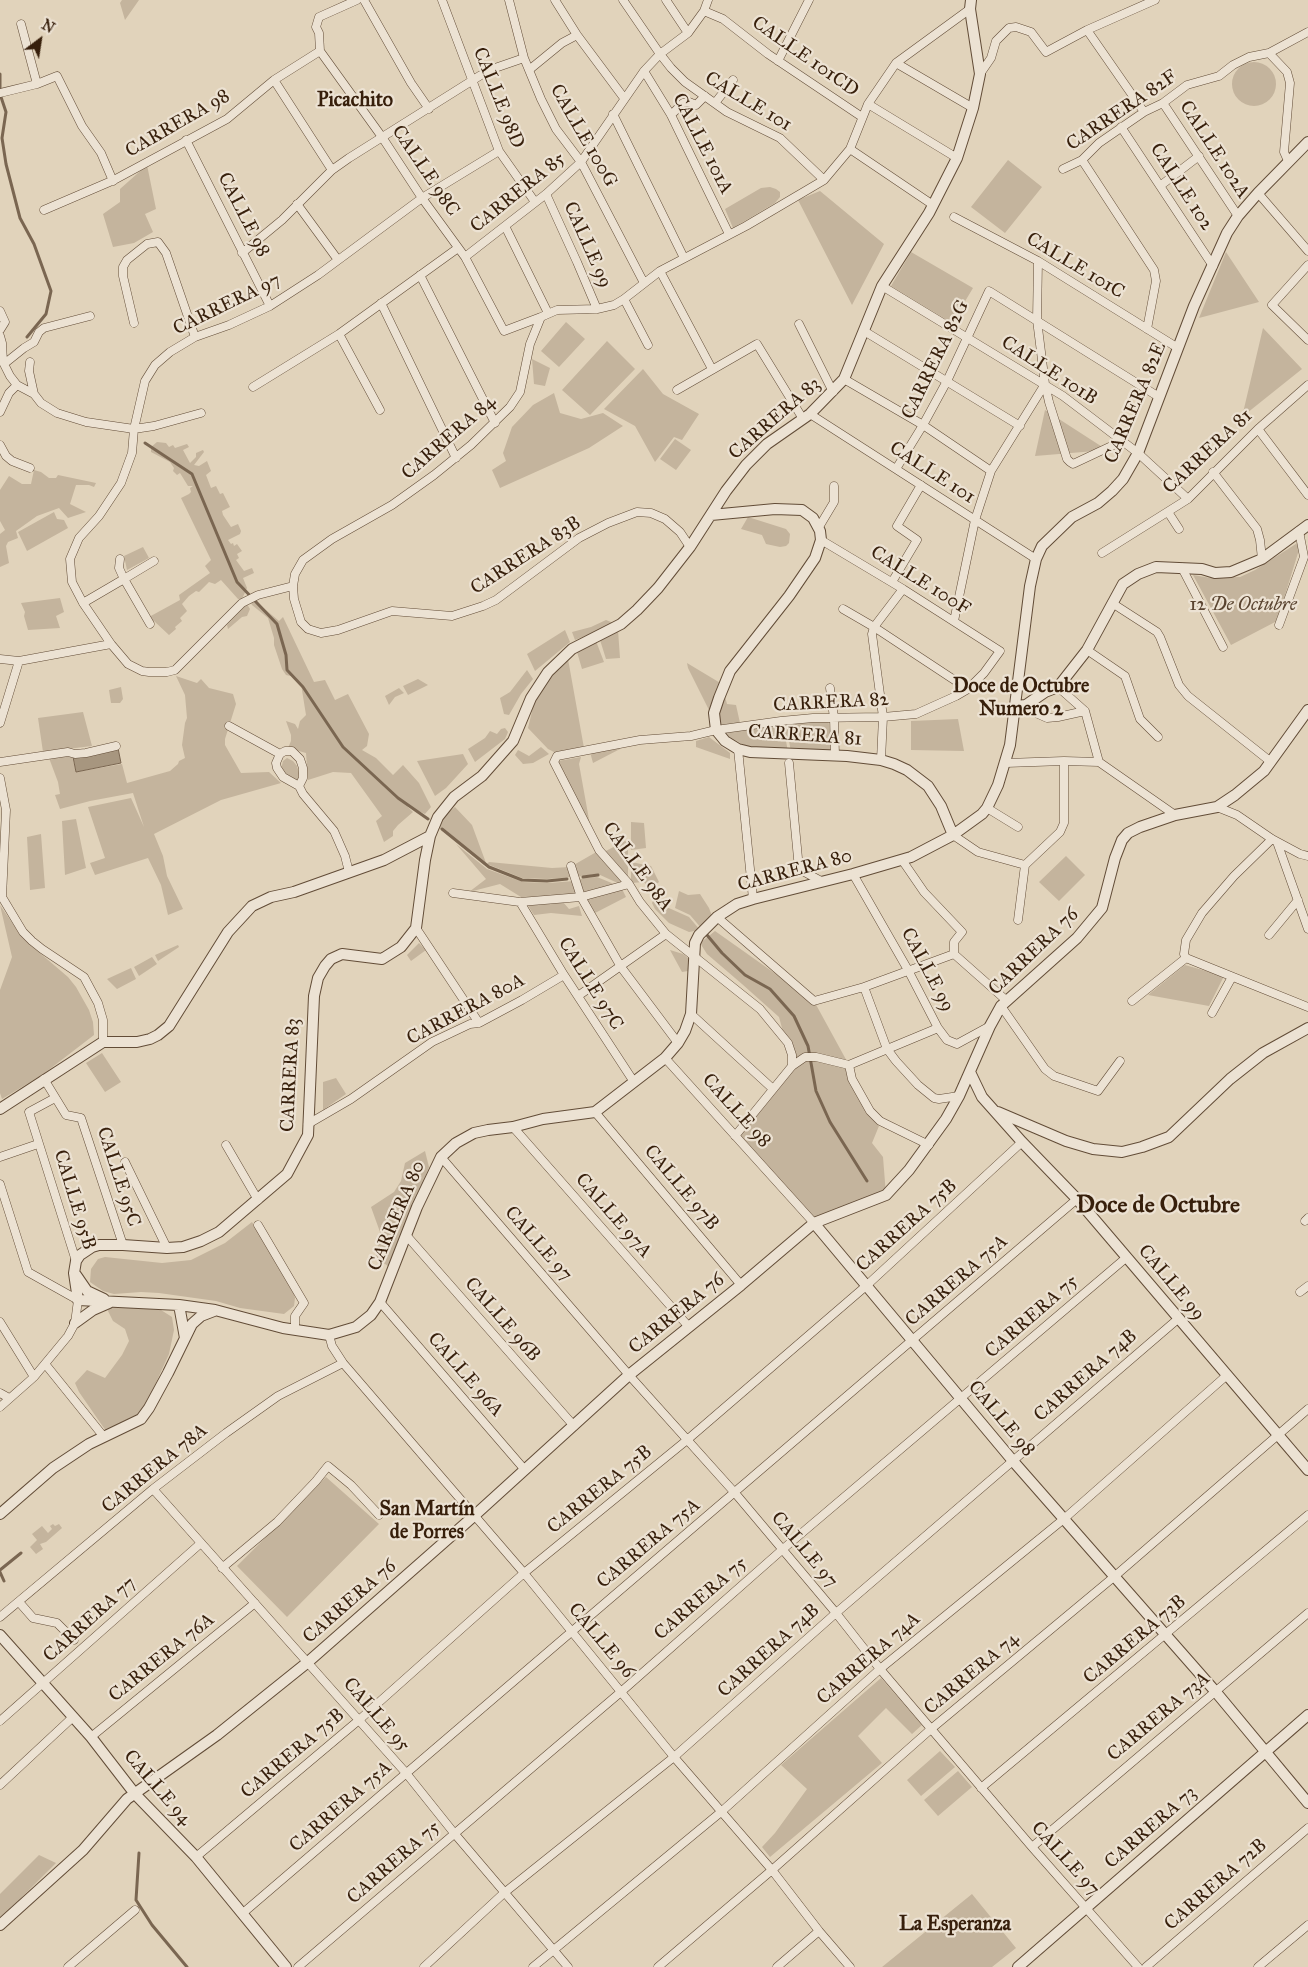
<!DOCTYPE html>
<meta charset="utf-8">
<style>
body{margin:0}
#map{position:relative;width:1308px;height:1967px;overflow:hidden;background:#e1d3bb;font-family:"IM FELL Great Primer",serif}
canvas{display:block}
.north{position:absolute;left:15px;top:15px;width:50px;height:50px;-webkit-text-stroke:4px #ece2d3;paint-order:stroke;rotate:31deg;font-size:14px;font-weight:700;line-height:20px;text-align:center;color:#371f0b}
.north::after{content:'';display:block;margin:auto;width:18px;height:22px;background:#371f0b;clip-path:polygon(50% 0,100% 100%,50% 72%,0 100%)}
</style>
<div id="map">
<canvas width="1308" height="1967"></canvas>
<div class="north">N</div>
</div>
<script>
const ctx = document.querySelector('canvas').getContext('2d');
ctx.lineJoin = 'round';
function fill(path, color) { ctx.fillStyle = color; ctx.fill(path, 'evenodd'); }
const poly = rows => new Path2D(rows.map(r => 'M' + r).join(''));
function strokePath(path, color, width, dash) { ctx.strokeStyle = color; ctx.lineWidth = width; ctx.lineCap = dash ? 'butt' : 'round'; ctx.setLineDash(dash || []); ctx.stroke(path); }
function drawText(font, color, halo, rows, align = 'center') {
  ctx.font = font + ' "IM FELL Great Primer",serif'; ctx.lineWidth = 4.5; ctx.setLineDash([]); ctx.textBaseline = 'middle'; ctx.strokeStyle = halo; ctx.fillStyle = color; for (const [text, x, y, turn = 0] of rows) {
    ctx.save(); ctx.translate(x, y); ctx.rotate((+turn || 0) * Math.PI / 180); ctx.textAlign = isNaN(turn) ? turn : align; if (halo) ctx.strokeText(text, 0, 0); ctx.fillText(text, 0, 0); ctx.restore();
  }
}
fill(poly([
 [122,0,139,0,125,20,120,3],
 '1232 84a22 22 0 1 1 44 0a22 22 0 1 1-44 0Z',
 [1008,160,1042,187,1005,233,971,207],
 [147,165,156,209,145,214,153,232,134,243,113,247,103,214,120,202,120,189],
 [770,187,776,189,780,192,780,197,775,203,733,228,725,209,761,188],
 [820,191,884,244,852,305,798,200],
 [911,252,973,288,952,323,891,286],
 [1226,252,1259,302,1199,318],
 [566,322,585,339,559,367,541,351],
 [1263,328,1302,369,1242,417],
 [607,341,635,369,590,415,562,390],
 [532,359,550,368,545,386,534,384],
 [643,369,663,394,699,414,682,440,674,437,655,462,635,426,604,409],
 [554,393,560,413,581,419,603,413,623,426,589,448,500,488,492,470,506,461,503,453,512,427,533,405],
 [1045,410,1107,450,1035,456],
 [675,439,691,450,676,470,660,459],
 [157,442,166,443,169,447,173,445,175,448,187,444,189,447,183,450,190,463,196,457,196,453,203,450,204,452,194,465,199,466,207,461,211,471,206,475,211,488,216,486,220,494,223,493,230,507,222,511,223,515,231,527,238,524,241,531,240,534,228,540,231,544,233,543,234,546,237,544,242,551,237,554,239,558,236,560,244,571,252,568,254,573,243,578,247,588,242,599,238,599,221,580,215,584,209,582,199,592,196,591,189,596,182,604,187,611,180,618,182,621,175,627,176,629,169,635,154,621,151,623,149,617,180,600,179,595,210,573,205,566,211,560,181,498,189,494,191,492,190,488,193,486,188,486,180,473,177,475,173,471,174,468,170,462,151,452,151,447],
 [34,470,41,472,49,478,56,478,58,475,96,483,94,487,89,485,76,485,70,504,86,512,68,518,59,508,37,516,16,531,18,538,8,542,6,546,9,563,0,567,0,534,5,530,0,521,0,490,9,476,22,484,31,484],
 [54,512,57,519,64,520,68,528,27,551,18,532],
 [748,517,786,529,790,534,789,543,786,546,780,547,766,544,762,535,741,529],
 [1302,540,1277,621,1231,645,1193,575,1211,578,1240,577,1255,570],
 [143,547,149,558,127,570,124,556],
 [60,598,64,612,56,616,60,628,28,630,24,616,25,612,21,603],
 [254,600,279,621,283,617,314,682,325,680,335,700,348,694,369,734,367,746,362,750,376,758,393,775,403,765,419,783,431,807,425,814,407,806,413,812,398,825,393,831,393,836,384,842,376,821,382,816,351,773,333,772,308,780,306,753,288,748,291,741,291,735,286,721,295,724,298,729,300,721,306,715,301,684,295,677,286,675,282,669,274,645,274,638,268,618,252,605,251,603],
 [247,604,250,609,247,616,242,617,228,629,227,625],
 [606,620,616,624,575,640,572,632,591,627],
 [565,630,570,642,535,671,527,654],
 [618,630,620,658,606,659,600,640],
 [596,641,604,662,582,669,577,652],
 [568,659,584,748,556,753,548,749,528,728,534,703,542,686,557,668],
 [687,663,722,684,712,716,688,668],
 [527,670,533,679,521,694,509,715,504,714,500,698,510,692],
 [176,676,197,683,201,679,209,688,233,694,236,704,225,739,225,745,241,773,269,772,281,783,221,800,154,834,163,856,167,876,183,909,168,915,161,885,148,858,95,875,90,863,105,858,88,807,131,798,144,827,133,793,90,801,60,809,55,795,60,794,58,782,49,758,68,754,72,756,76,772,122,764,127,783,170,771,178,764,179,761,185,758,182,745,185,723,187,718,185,695],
 [418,679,428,685,408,695,403,686],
 [121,687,123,699,120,703,111,703,109,690],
 [399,688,404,693,395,697,389,705,385,696],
 [724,693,727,704,736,705,740,723,719,727,716,713],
 [83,712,92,746,43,752,38,718],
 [828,718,833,753,791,752,789,741,786,741,788,752,750,748,729,737,722,730],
 [958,719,964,751,911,750,911,721],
 [505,728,508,732,505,739,475,762,468,749,485,738,490,731,497,734,501,729],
 [709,737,730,753,730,759,696,747,696,741],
 [620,746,620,749,593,763,590,752],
 [541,747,549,754,533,763,523,764,515,755,518,750,529,756],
 [463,754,468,764,446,788,435,796,417,761],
 [581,757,579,764,590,825,558,761],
 [287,758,293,761,297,766,299,773,298,781,293,781,281,769,283,761],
 [455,807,472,825,486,863,484,865,438,827,441,819],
 [76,819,86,868,65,875,62,821],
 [631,822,644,823,646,848,631,850],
 [41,834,45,888,30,890,27,837],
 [625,841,628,843,628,882,604,852],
 [456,844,487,869,523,882,549,883,574,881,579,896,521,897,500,884,469,892,486,879],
 [598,851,627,884,622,885,598,874,576,877,572,866],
 [1066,856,1085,875,1059,901,1039,882],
 [489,862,552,868,570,867,573,877,547,879,522,878,487,864],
 [631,862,651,866,659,882,650,889,644,882,631,883],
 [597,877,619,886,583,895,577,879],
 [622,889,626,897,595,913,586,899],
 [679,891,688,895,700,894,709,908,712,916,702,929,690,915,675,908],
 [653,901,689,917,700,930,689,932,669,923,655,909,652,903],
 [563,902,569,909,579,906,582,916,551,913,534,915,527,904],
 [0,905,19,933,34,948,68,977,76,987,89,1010,93,1022,94,1035,42,1075,2,1099,0,1093,0,990,12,957],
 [715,931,814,1001,849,1065,867,1112,879,1126,872,1143,883,1157,886,1195,814,1223,735,1136,792,1065,779,1017,742,984,707,954,700,943],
 [419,943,426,950,411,961,407,955],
 [178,945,179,947,158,961,155,955],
 [670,950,683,954,688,958,688,971,682,972],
 [152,957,157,964,139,976,134,967],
 [1185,965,1224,976,1209,1006,1148,995],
 [131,968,136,979,117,989,107,979],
 [102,1053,121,1082,105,1092,86,1063],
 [336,1078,346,1094,323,1110,323,1082],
 [425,1151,429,1167,389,1267,376,1257,380,1232,371,1207,394,1192,401,1181,405,1163],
 [252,1222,293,1291,295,1298,294,1306,284,1314,240,1308,216,1301,159,1293,141,1292,114,1294,103,1291,90,1282,91,1269,98,1259,105,1257,162,1263,191,1260,225,1243],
 [110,1304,143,1305,161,1310,172,1317,174,1330,169,1354,145,1407,134,1418,106,1431,79,1392,75,1383,87,1370,105,1378,122,1355,129,1341,125,1329,113,1321,108,1311],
 [326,1477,379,1524,287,1617,237,1566],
 [53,1524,55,1526,59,1524,62,1528,46,1542,40,1544,43,1549,36,1554,30,1547,37,1540,32,1534,42,1526,48,1533,52,1529,50,1526],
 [881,1678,922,1725,912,1734,886,1708,858,1736,882,1763,770,1857,762,1847,775,1833,807,1789,781,1765],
 [940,1751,955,1767,921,1796,907,1780],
 [958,1771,972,1787,938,1816,924,1800],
 [39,1855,56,1863,0,1919,0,1894],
 [972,1894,1016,1948,992,1967,882,1967]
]), '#c4b49d');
const water = poly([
 [118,748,121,763,76,772,73,757,118,748]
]);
fill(water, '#a7967f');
strokePath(water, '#7a6651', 1);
strokePath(poly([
 [0,74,0,91],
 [0,94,6,112,2,138,6,164,20,218,34,244,51,291,46,314,27,337],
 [145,443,192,474,237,582,277,624,286,655,287,670,303,687,343,747,398,798,428,819],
 [442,829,489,867,522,880,547,881,567,879],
 [583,877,598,875],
 [707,935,722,953,745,975,770,989,794,1016,808,1046,816,1091,830,1122,867,1181],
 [0,1570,21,1553],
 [0,1572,4,1581],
 [139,1853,136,1900,152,1925,187,1967]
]), '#7a6651', 3);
const minor = poly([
 [357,0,319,17,316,27,319,33,320,51,382,137,422,198,465,257,504,331,541,317],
 [364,0,411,83,429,109],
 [442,0,499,151,535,202],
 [509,0,524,58,541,99,556,129,581,162,644,283],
 [555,0,577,35,624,98],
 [623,0,660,54,671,68,685,82,727,112,780,138,824,180],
 [666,0,688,33],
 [704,11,723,19,768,54,862,117],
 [1087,30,1144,112],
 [1269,53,1287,72,1290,83,1284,152,1288,161],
 [778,61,809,0],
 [896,63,973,108],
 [529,70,562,43,577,35],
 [644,71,671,115,729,234],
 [980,74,991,58,996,41,1009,28,1016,27,1031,32,1046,52,1087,30,1155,0],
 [274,80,332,170],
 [37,84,57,76,82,126,101,153,113,181],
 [0,93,37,84,21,24],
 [715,103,733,80],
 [1163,103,1238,216],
 [868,104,957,158],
 [613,114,684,258],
 [671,115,683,103,689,102,696,105,705,96],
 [1121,127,1213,266],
 [186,140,270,306],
 [850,149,933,205],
 [1082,160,1154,270,1156,281,1147,329],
 [1063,169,1082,160,1099,143,1144,112,1163,103,1187,85,1219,76,1233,65,1249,57,1269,53,1308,32],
 [1160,186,1199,156],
 [1258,193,1308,251],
 [546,194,577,262,597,309],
 [297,204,338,260],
 [44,210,114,180,227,119,274,80,320,51],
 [954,217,1038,261,1178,348],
 [505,226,548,313],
 [242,253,282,220,332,170,349,158,481,75,495,68,524,58],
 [465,257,546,194,581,162,644,71,660,54,688,33,704,11,708,0],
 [1308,265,1272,305,1308,340],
 [660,271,712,369],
 [420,275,495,423],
 [882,286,1063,396,1138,453,1188,499],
 [624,299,648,345],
 [381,303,456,458],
 [0,311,5,322,0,330],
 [134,323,123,276,123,267,127,260,147,244,158,242,166,253,195,337],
 [799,324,833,392],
 [864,331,1020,426],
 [339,334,380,410],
 [0,336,2,343,3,362,10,376,17,385,34,394,41,403,57,413,86,422,134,429,154,426,201,413],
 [30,362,29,371,34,394],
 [4,364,24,348,34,342,39,332,44,328,90,316],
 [844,379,923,425,991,471],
 [1045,384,1049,402,1067,459,1070,462,1073,464,1122,441],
 [253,387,339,334,458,248],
 [677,390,757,344,803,419],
 [0,412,9,393,17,385],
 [810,414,1036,559],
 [1258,429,1308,495],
 [0,445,6,456,12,461,30,468],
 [896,469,923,425,947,381,989,291,1159,397],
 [1213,472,1257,529,1260,540,1262,559],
 [1168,512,1179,529],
 [819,527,834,502,834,486],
 [690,547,680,532,665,519,651,513,637,512,608,523,579,538,496,600,483,606,452,616,392,611,338,630,321,633,308,629,301,622,294,599,293,586,295,574,303,560,332,539,392,505,434,475,471,445,510,407,520,392,530,344,541,317,557,310,597,309,614,305,624,299,660,271,746,226,824,180,850,149,868,104,896,63,970,9],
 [1102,553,1188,499,1258,429,1308,385],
 [120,559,119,568,124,579,154,561],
 [1182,568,1223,647],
 [892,582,917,540,897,526,921,485],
 [293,586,258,595,242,603,175,670,167,672,149,672,142,671,128,664,111,644,83,603,72,582,70,559,79,538,99,516,121,483,132,453,134,429,145,381,155,365,170,352,195,337,229,325,270,306,318,275,422,198,499,151],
 [83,603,124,579,150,624],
 [1112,603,1157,632,1160,637,1179,685,1188,696,1271,762],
 [843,609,874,627,968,689],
 [954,621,975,520,991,471,1045,384,1037,320,1038,261],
 [1279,625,1304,557,1299,531],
 [1087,650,1125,676,1140,719,1158,737],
 [0,659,19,661,111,644],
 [1058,687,1085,711,1099,762,1175,815],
 [830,688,834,718,835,756],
 [1026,705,1038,714,1047,718,1058,717,1085,711],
 [0,723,19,661],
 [229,726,280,754],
 [738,749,753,899],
 [881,760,883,717,872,634,874,627,903,589],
 [0,762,68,752,75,754,86,753,116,746],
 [789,763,799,869,821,881],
 [1006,763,1064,761,1099,762],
 [0,778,6,810,2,897,23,932,32,941,42,949,84,977,98,1003,103,1020,103,1042],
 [299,786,283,777,277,768,276,763,280,754,285,751,292,751,300,759,303,768,303,778,299,786,303,794,334,831,345,856,349,872],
 [1217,807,1237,815,1272,839,1300,854,1308,856],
 [987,808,1018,827],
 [953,835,978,852,1025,865],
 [1277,842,1308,929],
 [571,866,581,897,621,967,678,1043],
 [853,874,908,970,938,1028,947,1040,957,1044,990,1026],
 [453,893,520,902,581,897,629,884],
 [520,902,564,975,634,1082],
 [717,917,814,1001,864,987,954,954,954,942,962,932,924,892,902,860],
 [1018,920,1025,865,1060,832,1064,823,1064,761],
 [416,928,479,1023],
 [1269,935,1298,900],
 [954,954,1007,1001],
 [1186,958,1308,1007],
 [864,987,887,1049,896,1061,918,1085,934,1098,939,1099,959,1096],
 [578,996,666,934],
 [1132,1001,1186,958,1184,954,1186,940,1202,913,1234,876,1272,839],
 [1001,1006,1045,1069,1054,1076,1098,1091,1120,1061],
 [1212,1013,1232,977],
 [691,1014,773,1089],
 [665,1058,814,1223],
 [849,1065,852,1079,870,1111,880,1121,929,1145],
 [849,1065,938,1028],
 [792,1066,792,1055,788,1043,760,1009,666,934,640,902,629,884,599,850,554,762,557,756,640,740,691,736,716,730,781,721,813,718,883,717,916,714,956,696,968,689,984,673,1000,651,903,589,821,540],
 [44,1079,66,1115,81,1118,123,1245],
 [55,1098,29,1112,76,1261],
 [595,1112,741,1285],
 [308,1124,351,1099,432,1042,470,1024,479,1023,522,1000,564,975],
 [513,1127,689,1327],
 [735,1136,792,1066,805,1057,816,1057,849,1065],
 [226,1145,258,1200],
 [0,1157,38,1144],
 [441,1157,629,1375,735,1493,836,1613,880,1669,1032,1847,1138,1967],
 [125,1162,167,1248],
 [0,1184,28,1272,78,1300,75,1323,68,1336,34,1377,0,1407],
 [1305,1221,1308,1218],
 [258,1225,304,1303,295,1316,295,1330],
 [406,1235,574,1426],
 [1300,1292,1308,1286],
 [380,1302,525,1470],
 [0,1322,34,1377],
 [329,1335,332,1346,343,1363,524,1573,674,1757,772,1870,819,1931,850,1967],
 [46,1365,104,1437],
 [0,1393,9,1398],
 [153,1489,406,1773,454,1833,568,1967],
 [222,1568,277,1522,316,1481,328,1466,351,1485,379,1515],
 [19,1602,33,1618,57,1623,74,1640],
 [0,1617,153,1489,226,1433,278,1396,343,1363],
 [0,1721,201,1543],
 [91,1737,255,1603],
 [0,1785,73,1717],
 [981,1788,1308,1515],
 [1032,1847,1308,1613],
 [196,1857,359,1720,524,1573,687,1440,866,1286,1022,1142],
 [243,1913,1077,1199],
 [68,1967,135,1910],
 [298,1967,622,1691,783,1549,1127,1257],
 [424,1967,504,1893,674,1757,836,1613,1179,1318],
 [533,1967,721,1812,880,1669,1065,1518,1226,1376],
 [658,1967,772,1870,931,1729,1115,1576,1308,1409],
 [777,1967,819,1931],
 [1146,1967,1308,1828],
 [1258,1967,1308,1925]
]);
const tertiary = poly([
 [971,0,970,9,980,74,973,108,957,158,929,213,882,286,844,379,810,414,767,444,746,465,726,491,690,547,658,588,637,610,621,624,572,649,548,672,531,698,513,741,482,776,454,797,438,817,430,836,425,860,416,928,401,947,382,959,342,954,331,959,325,966,318,978,314,996,308,1135,287,1174,219,1232,201,1241,183,1247,167,1248,123,1245,99,1245,92,1247,80,1255,76,1261,74,1273,78,1300,179,1305,215,1310,283,1328,329,1335,356,1327,371,1315,380,1302,417,1207,441,1157,456,1143,474,1133,488,1130,513,1127,543,1119,595,1112,665,1058,678,1043,685,1031,691,1014,695,943,699,935,717,917,737,904,753,899,853,874,911,857,953,835,982,814,987,808,998,785,1010,745,1030,586,1036,559,1042,546,1072,517,1098,503,1112,491,1123,479,1138,453,1194,306,1227,233,1238,216,1258,193,1308,142],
 [711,515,775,509,802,510,813,518,820,531,821,540,815,558,789,596,730,671,719,698,714,713,716,730,725,741,738,749,750,752,847,756,881,760,894,764,907,770,928,786,941,806,953,835],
 [1016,706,1026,705,1045,692,1058,687,1087,650,1123,584,1138,574,1156,567,1202,569,1215,573,1231,572,1262,559,1308,525],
 [970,1072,982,1097,1022,1142,1077,1199,1308,1470],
 [0,1109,103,1042,137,1042,150,1039,158,1035,169,1026,228,932,252,906,271,897,294,892,384,860,430,836],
 [998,1112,1066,1141,1093,1149,1122,1152,1142,1147,1169,1137,1230,1079,1263,1053,1308,1028],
 [814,1223,1013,1461,1215,1691,1308,1803],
 [76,1275,87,1291,104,1299],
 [179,1305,185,1338],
 [75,1323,93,1310,109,1303],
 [0,1514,53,1468,89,1444,141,1419,149,1408,168,1373,192,1324,201,1316,214,1311],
 [0,1635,91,1737,135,1794,196,1857,286,1967],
 [0,1925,83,1850,127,1799,217,1735,308,1662,475,1515,629,1375,741,1285,814,1223,886,1195,909,1170,946,1119,959,1096,990,1026,1001,1006,1077,938,1102,908,1115,858,1122,840,1128,833,1140,827,1175,815,1217,807,1235,795,1264,771,1308,710],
 [1018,1967,1308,1715]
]);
strokePath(minor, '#624c37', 9);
strokePath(tertiary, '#624c37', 12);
strokePath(minor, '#ece2d3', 8);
strokePath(tertiary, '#ece2d3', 10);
drawText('19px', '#371f0b', '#ece2d3', [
 ["CALLE 101CD",805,57,35],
 ["CALLE 98D",498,98,68],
 ["CALLE 101",748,102,31],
 ["CARRERA 82F",1122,111,-34],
 ["CARRERA 98",178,124,-30],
 ["CALLE 100G",583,136,60],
 ["CALLE 101A",702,144,63],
 ["CALLE 102A",1214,150,57],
 ["CALLE 98C",425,171,56],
 ["CALLE 102",1181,187,57],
 ["CARRERA 85",518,193,-39],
 ["CALLE 98",243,215,63],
 ["CALLE 99",587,245,66],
 ["CALLE 101C",1075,266,31],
 ["CARRERA 97",227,305,-26],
 ["CARRERA 82G",936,360,-64],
 ["CALLE 101B",1049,371,33],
 ["CARRERA 82E",1136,403,-67],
 ["CARRERA 83",775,419,-41],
 ["CARRERA 84",449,438,-41],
 ["CARRERA 81",1208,452,-43],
 ["CALLE 101",932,473,33],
 ["CARRERA 83B",526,556,-33],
 ["CALLE 100F",920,581,32],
 ["CARRERA 82",831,703,-3],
 ["CARRERA 81",805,736,4],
 ["CALLE 98A",637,867,54],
 ["CARRERA 80",795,871,-15],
 ["CARRERA 76",1034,952,-44],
 ["CALLE 99",927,970,62],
 ["CALLE 97C",590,984,58],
 ["CARRERA 80A",466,1010,-28],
 ["CARRERA 83",291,1075,-87],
 ["CALLE 98",736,1111,48],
 ["CALLE 95C",118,1177,72],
 ["CALLE 97B",681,1188,50],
 ["CALLE 95B",74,1200,73],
 ["CARRERA 80",397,1216,-67],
 ["CALLE 97A",613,1216,49],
 ["CARRERA 75B",907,1226,-42],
 ["CALLE 97",538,1244,49],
 ["CARRERA 75A",957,1281,-41],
 ["CALLE 99",1171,1283,50],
 ["CARRERA 76",677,1314,-39],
 ["CARRERA 75",1032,1317,-41],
 ["CALLE 96B",502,1320,49],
 ["CALLE 96A",465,1375,49],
 ["CARRERA 74B",1086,1376,-41],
 ["CALLE 98",1001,1419,50],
 ["CARRERA 78A",155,1469,-39],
 ["CARRERA 75B",600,1490,-39],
 ["CARRERA 75A",649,1544,-40],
 ["CALLE 97",804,1550,50],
 ["CARRERA 75",701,1599,-41],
 ["CARRERA 76",350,1602,-41],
 ["CARRERA 77",90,1620,-42],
 ["CARRERA 73B",1135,1640,-40],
 ["CALLE 96",601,1641,50],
 ["CARRERA 74B",769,1651,-42],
 ["CARRERA 76A",162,1658,-39],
 ["CARRERA 74A",869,1659,-41],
 ["CARRERA 74",972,1674,-40],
 ["CALLE 95",376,1715,49],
 ["CARRERA 73A",1159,1717,-40],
 ["CARRERA 75B",293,1754,-40],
 ["CALLE 94",157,1788,49],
 ["CARRERA 75A",341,1807,-41],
 ["CARRERA 73",1151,1828,-41],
 ["CALLE 97",1065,1859,48],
 ["CARRERA 75",394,1863,-41],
 ["CARRERA 72B",1216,1885,-41]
]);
drawText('italic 19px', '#5a4430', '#ece2d3', [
 ["12 De Octubre",1243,605]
]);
drawText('bold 20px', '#371f0b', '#ece2d3', [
 ["Picachito",355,101],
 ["Doce de Octubre",1021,687],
 ["Numero 2",1021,710],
 ["San Martín",427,1510],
 ["de Porres",427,1533],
 ["La Esperanza",955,1925]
]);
drawText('bold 24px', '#371f0b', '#ece2d3', [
 ["Doce de Octubre",1158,1206]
]);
</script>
